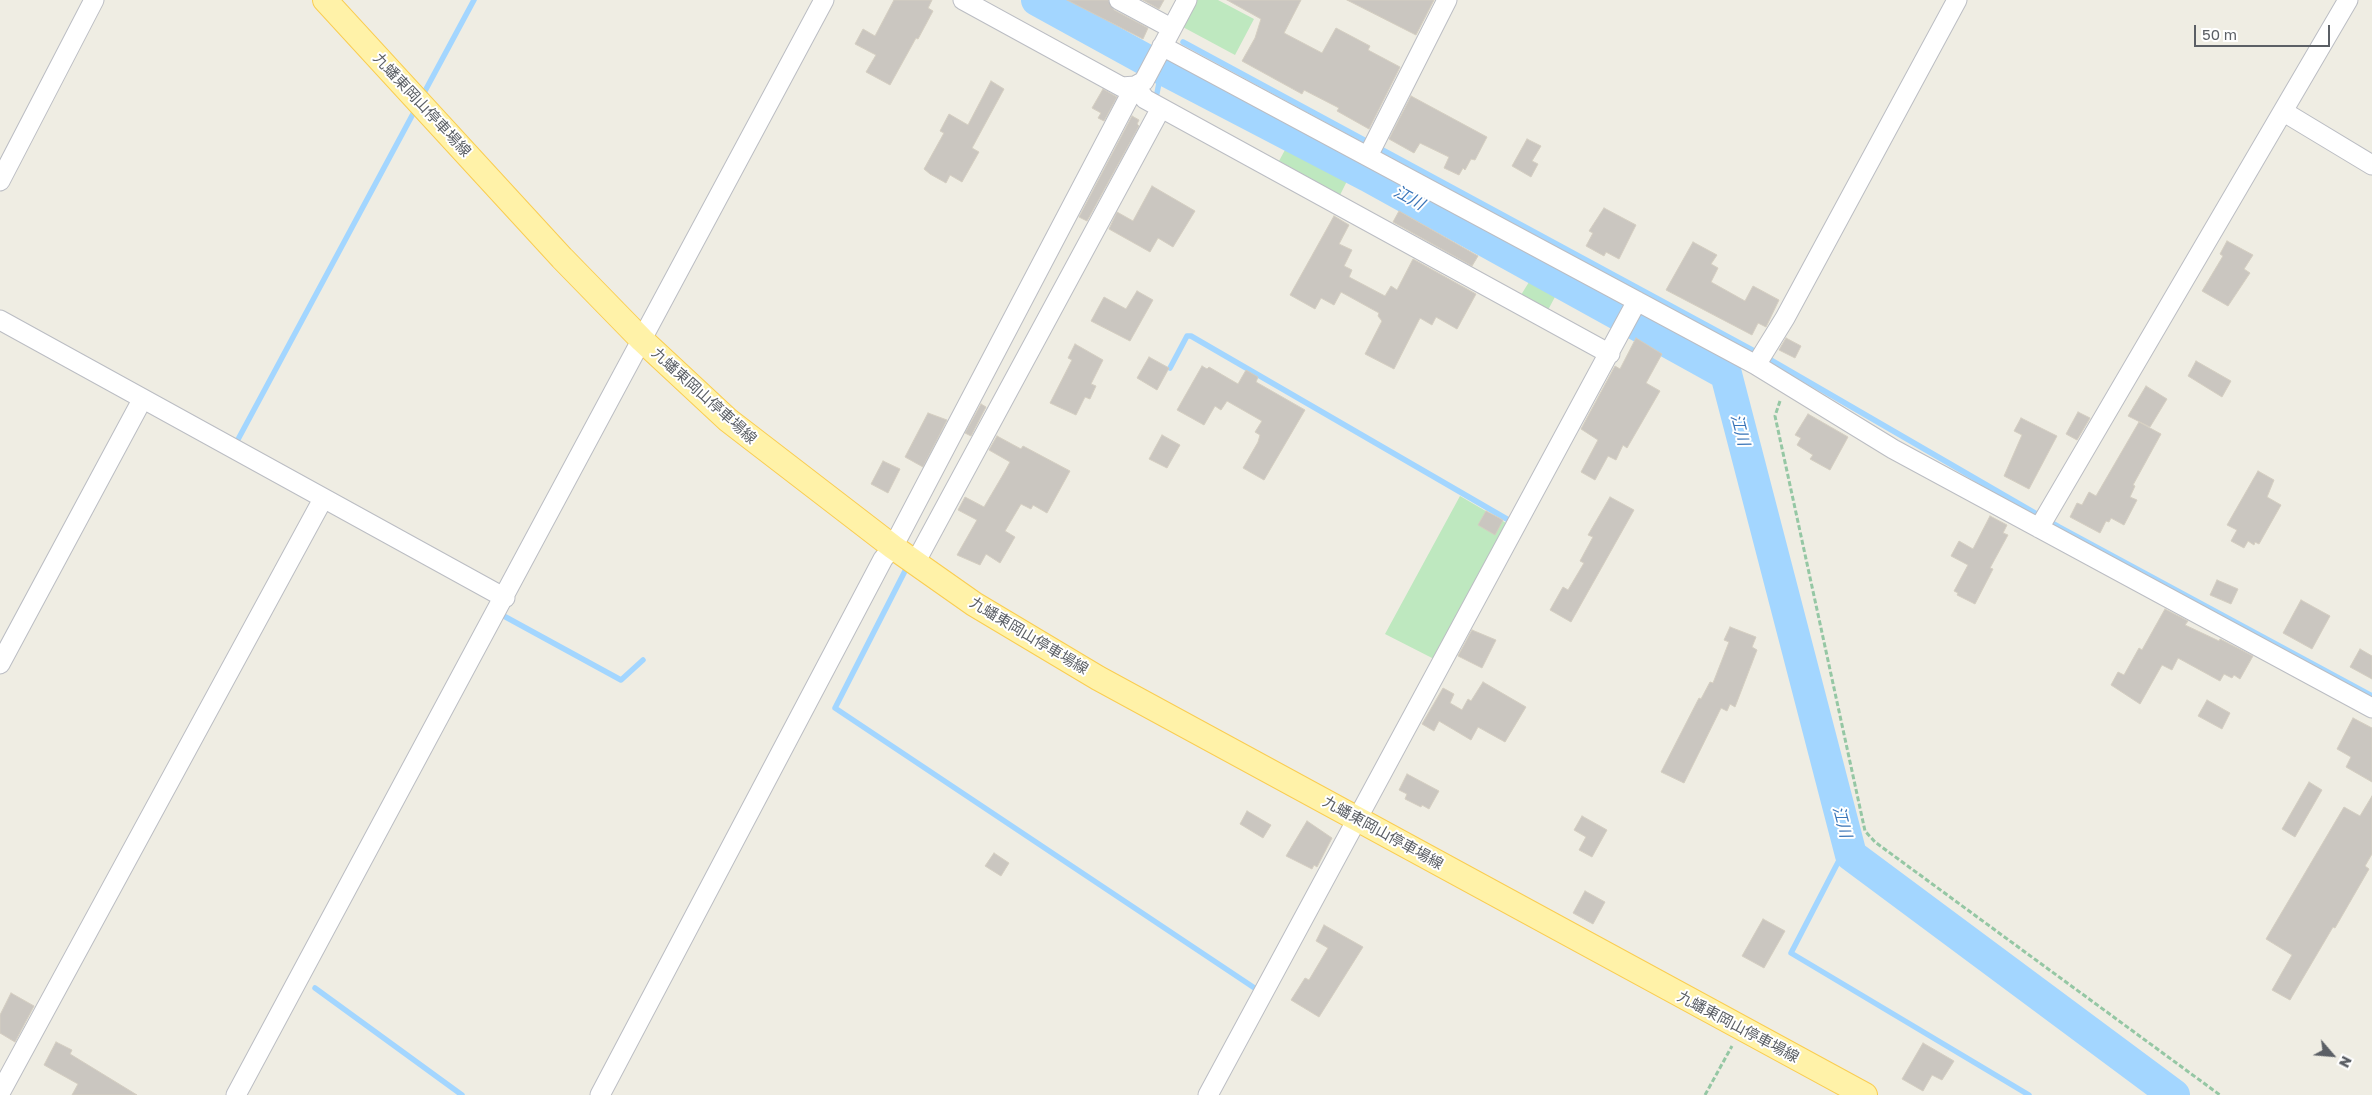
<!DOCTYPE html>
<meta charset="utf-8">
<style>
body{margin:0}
#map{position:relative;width:2372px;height:1095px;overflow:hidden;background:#efede3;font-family:"Golos Text",sans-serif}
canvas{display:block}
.north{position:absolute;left:2307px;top:1030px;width:50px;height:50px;-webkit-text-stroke:4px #fff;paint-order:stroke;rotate:117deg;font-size:14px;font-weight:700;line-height:20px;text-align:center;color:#5b5f65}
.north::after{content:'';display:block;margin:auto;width:18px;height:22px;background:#5b5f65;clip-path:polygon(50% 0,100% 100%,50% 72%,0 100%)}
.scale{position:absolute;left:2194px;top:25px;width:136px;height:22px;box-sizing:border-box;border:2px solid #5b5f65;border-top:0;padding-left:6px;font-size:15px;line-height:18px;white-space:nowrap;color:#5b5f65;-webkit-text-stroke:4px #fff;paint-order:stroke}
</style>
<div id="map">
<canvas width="2372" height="1095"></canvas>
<div class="north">N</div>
<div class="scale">50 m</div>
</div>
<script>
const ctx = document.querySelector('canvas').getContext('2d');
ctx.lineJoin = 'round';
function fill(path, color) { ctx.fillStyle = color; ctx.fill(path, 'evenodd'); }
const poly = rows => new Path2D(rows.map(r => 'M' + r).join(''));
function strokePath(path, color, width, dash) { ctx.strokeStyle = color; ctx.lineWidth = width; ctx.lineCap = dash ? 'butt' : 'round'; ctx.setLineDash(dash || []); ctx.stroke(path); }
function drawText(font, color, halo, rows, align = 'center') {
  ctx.font = font + ' "Golos Text","Noto Sans JP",sans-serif'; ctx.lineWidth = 4; ctx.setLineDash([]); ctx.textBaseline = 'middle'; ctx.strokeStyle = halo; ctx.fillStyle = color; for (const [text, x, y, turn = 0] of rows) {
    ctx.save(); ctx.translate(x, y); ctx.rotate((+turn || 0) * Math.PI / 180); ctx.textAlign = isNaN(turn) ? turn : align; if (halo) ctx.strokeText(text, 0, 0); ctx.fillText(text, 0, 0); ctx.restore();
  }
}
fill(poly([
 [1196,0,1218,0,1254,19,1235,55,1181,26],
 [1286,148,1347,181,1340,195,1279,161],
 [1529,282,1556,295,1548,310,1521,295],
 [1460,496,1508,524,1434,659,1385,634]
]), '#bee8bf');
strokePath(poly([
 [1183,42,1769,359,2059,527,2372,696],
 [425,91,474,0],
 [1158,99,1156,98,1162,68],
 [1170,368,1187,336,1191,336,1512,522],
 [235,445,414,112],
 [905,571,835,708,1259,991],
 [502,615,621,680,643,660],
 [1848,843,1791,953,2029,1095],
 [315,988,462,1095]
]), '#a3d6ff', 5.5);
strokePath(poly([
 [1037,0,1157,66,1368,176,1726,374,1851,855,2174,1095]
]), '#a3d6ff', 32);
const building = poly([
 [894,0,932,0,928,8,933,11,918,39,916,38,890,85,866,72,876,55,855,44,863,29,875,36,894,0],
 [1067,0,1108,0,1114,10,1148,28,1143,39,1067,0],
 [1143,0,1164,0,1159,9,1143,0],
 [1227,0,1301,0,1284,33,1322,53,1336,28,1370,46,1368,50,1400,67,1369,129,1337,111,1339,108,1304,90,1302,94,1242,61,1255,38,1261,19,1227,0],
 [1347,0,1434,0,1416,35,1347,0],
 [991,81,1004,89,972,148,979,152,962,182,950,175,946,183,930,174,924,169,944,133,940,131,949,114,968,125,991,81],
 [1103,89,1117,97,1104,121,1098,118,1101,113,1092,108,1103,89],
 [1411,96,1487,137,1475,160,1471,159,1465,170,1463,168,1459,175,1444,168,1449,157,1420,143,1414,153,1389,139,1411,96],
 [1132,116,1139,120,1137,124,1139,126,1087,221,1079,217,1132,116],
 [1527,139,1541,146,1532,161,1538,164,1531,177,1512,166,1527,139],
 [1152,186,1195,211,1173,247,1158,238,1150,252,1109,229,1117,212,1133,221,1152,186],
 [1604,208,1636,225,1619,259,1606,252,1604,256,1586,246,1593,233,1589,231,1604,208],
 [1399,211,1478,256,1472,266,1393,222,1399,211],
 [1334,216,1349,225,1339,244,1352,250,1344,266,1352,270,1349,277,1385,296,1391,286,1397,290,1413,259,1476,294,1457,329,1436,317,1432,325,1420,318,1394,369,1365,354,1382,321,1378,316,1379,313,1341,292,1334,305,1321,298,1315,309,1290,295,1334,216],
 [2227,241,2253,255,2244,269,2250,273,2228,306,2202,291,2223,256,2220,254,2227,241],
 [1693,242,1717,255,1711,264,1718,268,1711,282,1745,301,1753,286,1779,300,1766,327,1758,323,1752,335,1666,290,1693,242],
 [1137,291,1153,300,1130,341,1091,321,1104,297,1126,309,1137,291],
 [1636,338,1662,354,1646,383,1660,391,1627,448,1623,445,1616,460,1608,456,1595,480,1581,472,1598,440,1581,429,1615,366,1620,369,1636,338],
 [1786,338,1801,346,1795,358,1779,350,1786,338],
 [1075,344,1103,360,1091,384,1096,386,1090,399,1085,397,1076,415,1050,403,1072,360,1068,358,1075,344],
 [1149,357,1169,368,1157,390,1137,378,1149,357],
 [2196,361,2231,381,2222,397,2188,376,2196,361],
 [1202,366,1207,369,1209,367,1238,384,1246,370,1258,377,1256,382,1305,410,1264,480,1243,468,1258,442,1260,435,1255,432,1262,421,1227,401,1221,410,1215,406,1204,425,1177,410,1202,366],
 [2146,386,2167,399,2150,427,2128,416,2146,386],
 [981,404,986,407,971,436,965,433,981,404],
 [2078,412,2090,418,2077,440,2066,434,2078,412],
 [928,413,947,420,923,467,905,457,928,413],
 [1808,414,1848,437,1830,470,1810,459,1813,455,1797,445,1801,438,1795,435,1808,414],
 [2021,418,2057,436,2029,489,2004,476,2022,435,2014,431,2021,418],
 [2139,422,2161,434,2133,485,2135,486,2130,497,2137,500,2124,525,2111,518,2109,522,2106,521,2100,533,2070,517,2077,503,2082,505,2089,492,2096,496,2139,422],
 [1162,435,1180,445,1167,468,1149,459,1162,435],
 [997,436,1021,449,1023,446,1070,471,1047,513,1033,505,1031,509,1021,504,1005,531,1015,537,1000,563,986,554,980,565,957,555,977,520,958,510,965,497,984,507,1004,473,1010,462,989,450,997,436],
 [883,461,900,469,888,493,871,484,883,461],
 [2258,471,2274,480,2267,497,2281,505,2259,544,2255,542,2254,545,2248,541,2244,548,2231,541,2237,530,2227,525,2258,471],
 [1610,497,1634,510,1571,622,1550,610,1563,587,1568,590,1584,563,1580,561,1593,537,1588,535,1610,497],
 [1486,511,1503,520,1495,535,1478,525,1486,511],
 [1990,516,2007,525,2003,533,2008,535,1990,568,1993,569,1975,604,1957,595,1958,593,1954,591,1968,565,1951,556,1959,541,1973,549,1990,516],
 [2217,580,2238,589,2231,604,2210,595,2217,580],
 [2301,600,2330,616,2312,649,2283,633,2301,600],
 [2165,609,2188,621,2185,625,2219,641,2220,639,2253,656,2240,679,2234,675,2232,678,2224,674,2220,681,2178,658,2172,670,2162,665,2140,704,2111,685,2118,672,2124,675,2139,648,2142,650,2165,609],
 [1730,627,1756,637,1752,647,1757,650,1735,707,1730,704,1727,711,1721,708,1684,783,1661,772,1699,698,1701,699,1710,682,1713,683,1729,642,1724,640,1730,627],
 [1472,630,1496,640,1482,668,1458,656,1472,630],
 [2360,649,2372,656,2372,679,2350,667,2360,649],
 [1483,682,1526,707,1505,742,1478,727,1471,740,1439,721,1434,731,1422,724,1443,688,1454,694,1450,703,1462,710,1468,699,1471,701,1483,682],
 [2207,700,2230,713,2222,729,2198,716,2207,700],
 [2353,718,2372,728,2372,782,2346,767,2351,757,2337,749,2353,718],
 [1407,774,1439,791,1429,809,1422,805,1421,807,1405,799,1407,794,1399,790,1407,774],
 [2309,782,2322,790,2295,837,2282,829,2309,782],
 [2372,796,2372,854,2365,866,2369,869,2335,928,2333,927,2290,1000,2272,990,2292,955,2266,939,2344,807,2360,816,2372,796],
 [1247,811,1271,825,1263,838,1240,824,1247,811],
 [1582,816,1607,830,1592,857,1579,850,1586,837,1574,830,1582,816],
 [1307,821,1332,838,1317,867,1314,865,1312,869,1286,856,1307,821],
 [994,853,1009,863,1001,876,985,866,994,853],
 [1585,891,1605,902,1593,924,1573,913,1585,891],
 [1763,919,1785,931,1764,968,1742,956,1763,919],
 [1324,925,1363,947,1319,1017,1291,1000,1305,978,1309,980,1328,948,1316,941,1324,925],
 [11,993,34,1006,15,1042,0,1033,0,1015,11,993],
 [56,1042,72,1050,70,1054,137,1095,72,1095,78,1084,44,1065,56,1042],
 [1923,1043,1954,1061,1942,1080,1932,1075,1923,1091,1902,1079,1923,1043]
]);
fill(building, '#cac6c0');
strokePath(building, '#d4cec1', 1);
const minor = poly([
 [963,0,1122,87,1135,86,1144,81,1187,0],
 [1119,0,1171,28],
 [1162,46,1756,365,1893,449,2372,708],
 [2284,112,2372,165],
 [1368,156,1447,0],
 [0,181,94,0],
 [0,320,505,598],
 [1756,365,1785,318,1957,0],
 [2039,528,2348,0],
 [915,563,1161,108],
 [0,664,142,400],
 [0,1093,323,499],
 [236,1095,824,0],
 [600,1095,883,559,893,547,1135,86,1145,99,1610,354],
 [1208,1095,1637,301]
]);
const major = poly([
 [325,0,562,258,642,340,728,420,893,547,974,604,1098,678,1865,1095]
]);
strokePath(minor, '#bbbdc3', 21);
strokePath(major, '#facd51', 26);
strokePath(poly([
 [1780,401,1775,416,1865,831,1875,842,2220,1095],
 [1705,1095,1732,1046]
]), '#95c7a4', 3, [5, 2.5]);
strokePath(minor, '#fff', 19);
strokePath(major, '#fff2a8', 24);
drawText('15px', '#5b5f65', '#fff', [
 ["九蟠東岡山停車場線",422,105,47],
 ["九蟠東岡山停車場線",704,396,42],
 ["九蟠東岡山停車場線",1029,636,31],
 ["九蟠東岡山停車場線",1383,833,29],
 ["九蟠東岡山停車場線",1738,1027,28]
]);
drawText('italic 16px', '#3a75b8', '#fff', [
 ["江川",1409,198,29],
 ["江川",1740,430,75],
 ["江川",1842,822,75]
]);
</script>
